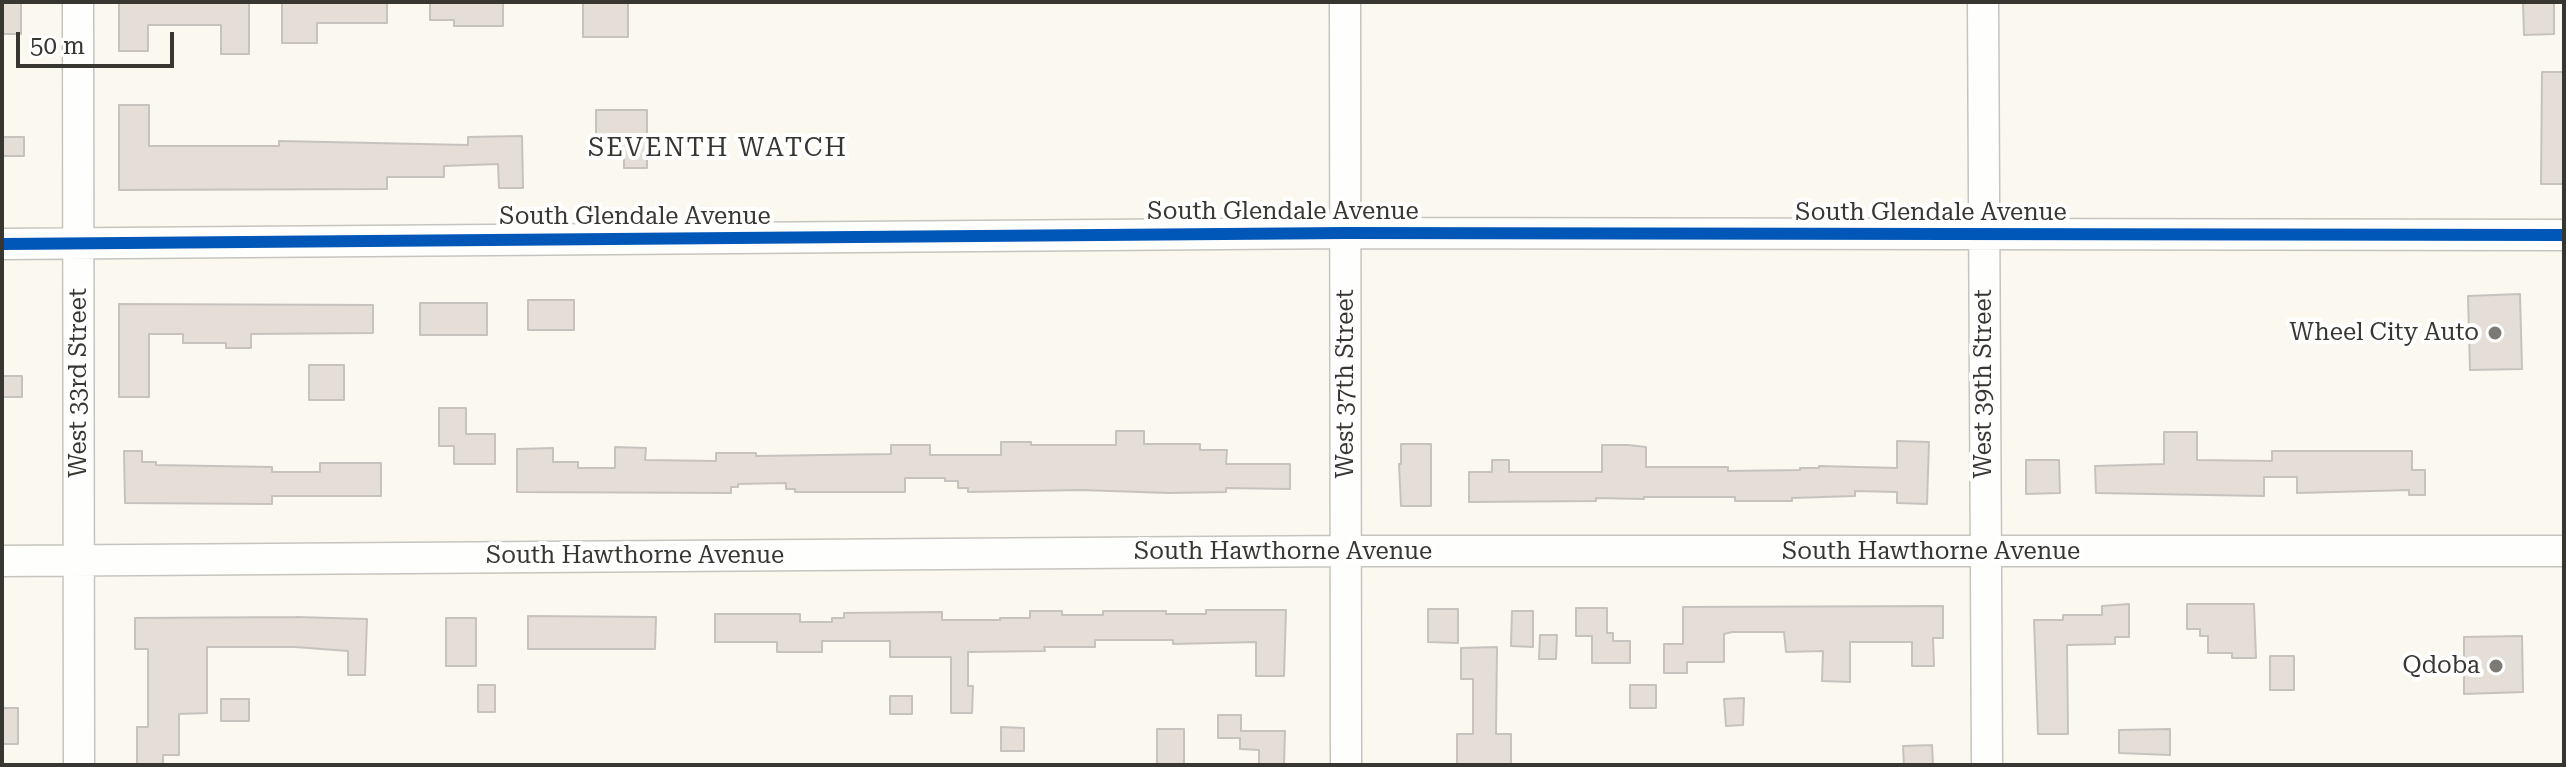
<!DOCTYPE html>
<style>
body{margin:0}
#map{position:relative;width:2566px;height:767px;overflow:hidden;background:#fbf8f0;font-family:"Roboto Serif",serif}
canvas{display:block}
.frame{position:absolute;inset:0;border:4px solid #383631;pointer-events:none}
.scale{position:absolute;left:16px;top:32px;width:158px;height:36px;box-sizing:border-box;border:4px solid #383631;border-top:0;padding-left:10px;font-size:24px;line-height:28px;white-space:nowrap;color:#383631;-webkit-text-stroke:6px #fff;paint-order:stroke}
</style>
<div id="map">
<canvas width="2566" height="767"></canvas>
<div class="frame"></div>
<div class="scale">50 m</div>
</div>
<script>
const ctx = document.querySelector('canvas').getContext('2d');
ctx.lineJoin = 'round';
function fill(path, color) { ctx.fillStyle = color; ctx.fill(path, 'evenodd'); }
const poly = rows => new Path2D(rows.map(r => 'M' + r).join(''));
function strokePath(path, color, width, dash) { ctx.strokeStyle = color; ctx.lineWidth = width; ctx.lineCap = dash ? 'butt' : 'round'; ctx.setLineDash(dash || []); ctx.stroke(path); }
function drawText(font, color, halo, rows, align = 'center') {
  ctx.font = font + ' "Roboto Serif",serif'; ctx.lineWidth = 8; ctx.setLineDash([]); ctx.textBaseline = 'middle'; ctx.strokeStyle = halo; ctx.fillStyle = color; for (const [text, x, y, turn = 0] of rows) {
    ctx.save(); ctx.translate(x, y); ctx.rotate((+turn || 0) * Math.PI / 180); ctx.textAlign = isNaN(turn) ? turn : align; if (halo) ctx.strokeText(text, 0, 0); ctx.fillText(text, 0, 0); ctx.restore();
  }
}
const building = poly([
 [2,2,21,2,21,34,2,34,2,2],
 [119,2,249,2,249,54,221,54,221,25,148,25,148,51,119,51,119,2],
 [282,2,387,2,387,23,317,23,317,43,282,43,282,2],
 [430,2,503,2,503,26,454,26,454,20,430,20,430,2],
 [583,2,628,2,628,37,583,37,583,2],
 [2523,2,2554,2,2554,34,2524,35,2523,2],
 [2542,72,2564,72,2564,184,2541,184,2542,72],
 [119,105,149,105,149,146,279,146,279,141,468,145,468,137,522,136,523,188,499,188,498,164,444,166,444,177,387,177,387,189,119,190,119,105],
 [596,110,647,110,647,168,624,168,624,150,596,150,596,110],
 [2,137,24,137,24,156,2,156,2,137],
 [2520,294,2522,369,2470,370,2468,296,2520,294],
 [528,300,574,300,574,330,528,330,528,300],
 [420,303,487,303,487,335,420,335,420,303],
 [119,304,373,305,373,333,251,334,251,348,226,348,226,343,183,343,183,334,149,334,149,397,119,397,119,304],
 [309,365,344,365,344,400,309,400,309,365],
 [2,376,22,376,22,397,2,397,2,376],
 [439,408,466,408,466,434,495,434,495,464,454,464,454,446,439,446,439,408],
 [1116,431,1144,431,1144,444,1200,444,1200,450,1227,450,1226,464,1290,464,1290,489,1226,488,1226,492,1169,493,1081,490,968,492,968,488,958,488,958,481,945,481,945,478,905,478,905,492,795,492,795,489,786,489,786,483,738,484,738,487,731,487,731,493,517,492,517,449,553,448,553,462,578,462,578,468,615,468,615,447,646,448,645,460,716,461,716,453,756,453,756,456,891,454,891,445,930,445,930,455,1001,455,1001,442,1031,442,1031,445,1116,445,1116,431],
 [2164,432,2197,432,2197,460,2272,461,2272,451,2412,451,2412,470,2425,470,2425,495,2409,495,2409,490,2297,493,2297,477,2264,477,2264,496,2096,493,2095,466,2164,464,2164,432],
 [1897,441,1929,442,1927,504,1897,503,1897,492,1855,491,1855,496,1792,498,1792,501,1735,501,1735,497,1644,497,1644,499,1596,498,1596,501,1469,502,1469,472,1492,472,1492,460,1509,460,1509,472,1602,472,1602,445,1628,445,1646,447,1646,467,1728,467,1728,471,1800,470,1800,468,1819,468,1819,466,1897,468,1897,441],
 [1401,444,1431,444,1431,506,1401,506,1399,464,1401,464,1401,444],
 [124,451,142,451,142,462,156,462,156,465,272,467,272,472,320,472,320,463,381,463,381,496,272,496,272,504,125,503,124,451],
 [2026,460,2059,460,2060,493,2026,494,2026,460],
 [2129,604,2129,637,2115,637,2115,644,2067,645,2068,734,2038,734,2034,620,2063,620,2063,615,2102,615,2102,606,2129,604],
 [2187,604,2254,604,2256,658,2232,658,2232,653,2208,653,2208,636,2200,636,2200,629,2187,629,2187,604],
 [1943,606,1943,638,1933,638,1934,666,1912,666,1912,642,1850,642,1850,682,1822,681,1823,651,1786,652,1784,632,1732,632,1724,634,1724,662,1687,662,1687,673,1664,673,1664,644,1683,644,1683,607,1943,606],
 [1576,608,1607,608,1607,633,1613,633,1613,641,1630,641,1630,663,1592,663,1592,636,1576,636,1576,608],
 [1428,609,1458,609,1458,643,1428,642,1428,609],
 [1206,610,1286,610,1284,676,1256,676,1256,642,1173,644,1173,640,1095,640,1095,647,1044,647,1045,651,968,652,968,686,973,686,972,713,951,713,951,657,890,657,890,641,822,641,822,652,777,652,777,642,715,642,715,614,800,614,800,622,832,622,832,618,844,618,844,613,942,612,942,620,1000,620,1000,618,1030,618,1030,611,1062,611,1062,615,1103,615,1103,611,1166,611,1166,614,1206,614,1206,610],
 [1512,611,1533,611,1533,647,1511,646,1512,611],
 [528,616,656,617,655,649,528,649,528,616],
 [296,617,367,619,365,675,348,675,348,651,295,647,207,647,207,713,179,714,179,755,163,755,163,765,137,765,137,727,148,727,148,649,135,649,135,618,296,617],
 [446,618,476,618,476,666,446,666,446,618],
 [1540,635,1557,635,1556,659,1539,659,1540,635],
 [2522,636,2523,692,2464,694,2464,637,2522,636],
 [1497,647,1496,734,1511,734,1511,765,1457,765,1457,734,1473,734,1473,679,1461,679,1461,648,1497,647],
 [2270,656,2294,656,2294,690,2270,690,2270,656],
 [478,685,495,685,495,712,478,712,478,685],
 [1630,685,1656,685,1656,708,1630,708,1630,685],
 [890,696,912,696,912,714,890,714,890,696],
 [1744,698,1743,725,1726,726,1724,699,1744,698],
 [221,699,249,699,249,721,221,721,221,699],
 [2,708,18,708,18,744,2,744,2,708],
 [1218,715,1241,715,1241,731,1285,731,1284,765,1259,765,1259,750,1240,749,1240,738,1218,738,1218,715],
 [1001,727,1024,728,1024,751,1001,751,1001,727],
 [1157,729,1184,729,1184,765,1157,765,1157,729],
 [2170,729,2170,755,2119,753,2119,730,2170,729],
 [1932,745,1933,765,1904,765,1903,746,1932,745]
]);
fill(building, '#e4ded7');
strokePath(building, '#c6c2bd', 2);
const minor = poly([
 [78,2,79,765],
 [1345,2,1346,765],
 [1983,2,1987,765],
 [2,244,1345,233,2564,235],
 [2,561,1347,551,2564,551]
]);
strokePath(minor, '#c6c4be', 33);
strokePath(minor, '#fefefd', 30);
strokePath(poly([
 [2,244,1345,233,2564,235]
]), '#0057b8', 12);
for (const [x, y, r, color] of [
 [2495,333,8,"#7c7a74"],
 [2496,666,8,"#7c7a74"]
]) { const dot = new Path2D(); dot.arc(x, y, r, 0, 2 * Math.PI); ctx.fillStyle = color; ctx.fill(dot); strokePath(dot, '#fff', 3); }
drawText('24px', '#383631', '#fff', [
 ["South Glendale Avenue",1283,212],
 ["South Glendale Avenue",1931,213],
 ["South Glendale Avenue",635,217],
 ["West 33rd Street",79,383,-90],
 ["West 37th Street",1346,384,-90],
 ["West 39th Street",1984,384,-90],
 ["South Hawthorne Avenue",1283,552],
 ["South Hawthorne Avenue",1931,552],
 ["South Hawthorne Avenue",635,556]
]);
drawText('24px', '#383631', '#fff', [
 ["Wheel City Auto",2479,333],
 ["Qdoba",2480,666]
], 'right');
ctx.letterSpacing = '2px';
drawText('26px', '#383631', '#fff', [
 ["SEVENTH WATCH",718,148]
]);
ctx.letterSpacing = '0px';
</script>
